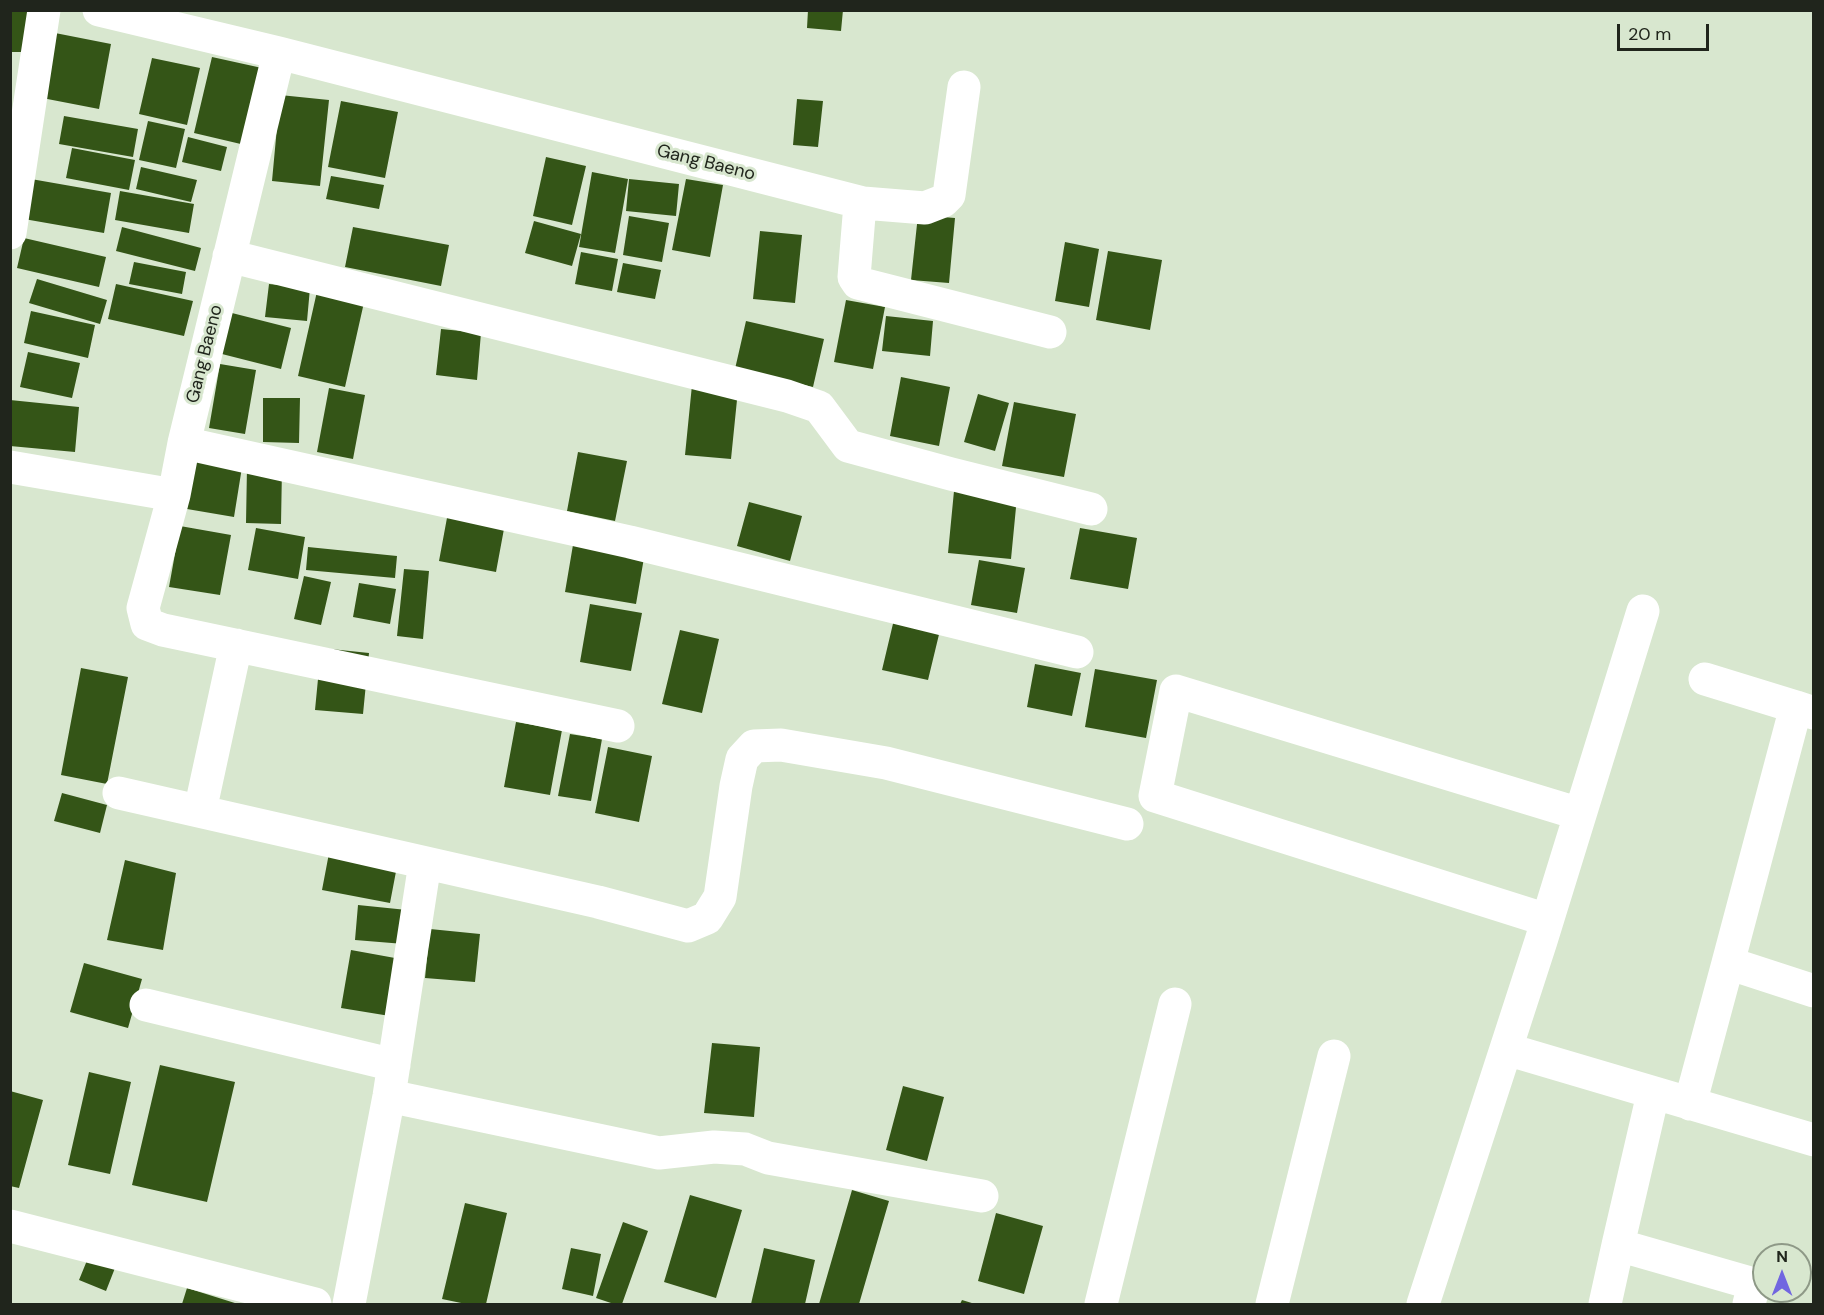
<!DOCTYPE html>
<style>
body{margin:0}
#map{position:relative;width:1824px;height:1315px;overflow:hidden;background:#d8e7cf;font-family:"DM Sans",sans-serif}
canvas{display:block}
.frame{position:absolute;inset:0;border:12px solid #20251c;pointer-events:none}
.north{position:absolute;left:1752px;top:1243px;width:60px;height:60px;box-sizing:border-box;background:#d8e7cf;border:2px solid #8e9987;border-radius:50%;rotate:0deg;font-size:16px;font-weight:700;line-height:24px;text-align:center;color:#20251c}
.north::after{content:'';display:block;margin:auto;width:21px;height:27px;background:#7166e0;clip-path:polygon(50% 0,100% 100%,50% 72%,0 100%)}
.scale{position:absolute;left:1617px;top:24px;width:92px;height:27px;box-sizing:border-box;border:3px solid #20251c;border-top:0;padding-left:8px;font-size:18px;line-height:21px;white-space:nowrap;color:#20251c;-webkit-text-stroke:4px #d8e7cf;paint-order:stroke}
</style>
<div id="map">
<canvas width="1824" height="1315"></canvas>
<div class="frame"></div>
<div class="north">N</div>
<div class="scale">20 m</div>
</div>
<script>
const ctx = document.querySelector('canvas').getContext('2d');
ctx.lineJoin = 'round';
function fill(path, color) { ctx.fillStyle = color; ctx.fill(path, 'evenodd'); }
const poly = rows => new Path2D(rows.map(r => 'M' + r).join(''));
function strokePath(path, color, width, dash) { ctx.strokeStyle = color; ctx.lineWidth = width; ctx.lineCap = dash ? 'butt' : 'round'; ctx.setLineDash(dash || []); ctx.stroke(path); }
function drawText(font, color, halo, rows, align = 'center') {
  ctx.font = font + ' "DM Sans",sans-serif'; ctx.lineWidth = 6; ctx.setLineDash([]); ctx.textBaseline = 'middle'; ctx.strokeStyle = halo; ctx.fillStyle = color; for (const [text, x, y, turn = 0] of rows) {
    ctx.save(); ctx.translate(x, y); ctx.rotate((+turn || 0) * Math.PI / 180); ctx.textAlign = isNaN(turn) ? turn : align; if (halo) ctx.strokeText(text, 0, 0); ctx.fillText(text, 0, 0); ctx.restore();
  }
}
fill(poly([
 [10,10,34,10,33,52,10,52],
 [808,10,843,10,841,31,807,28],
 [50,32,111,44,99,109,37,97],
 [212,57,262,68,245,145,194,133],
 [152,58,200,68,187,125,139,114],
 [280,95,329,100,320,186,272,181],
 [797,99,823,101,818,147,793,145],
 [341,101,398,112,385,178,328,167],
 [64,116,138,129,133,157,59,144],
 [148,121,185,129,176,168,139,160],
 [188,137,227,147,221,171,182,162],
 [72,148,135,160,129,190,66,178],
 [546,157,586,166,572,225,533,216],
 [141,167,197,180,191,202,136,189],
 [592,172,628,179,615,253,579,247],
 [331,176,384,185,379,209,326,199],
 [31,179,111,193,104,233,24,219],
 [629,179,679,184,676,216,626,211],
 [686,179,723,185,710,257,672,250],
 [120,191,194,204,189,233,115,220],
 [918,215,955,218,949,283,911,280],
 [629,216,669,223,662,262,623,255],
 [534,221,581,234,572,266,525,253],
 [122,227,201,248,195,271,116,251],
 [353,227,449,245,441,286,345,267],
 [760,231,802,235,795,303,753,299],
 [24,238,106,257,99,287,17,268],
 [1065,242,1099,249,1089,307,1055,301],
 [1108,251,1162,260,1150,330,1096,320],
 [581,252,618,259,612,291,575,284],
 [134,262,186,272,182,294,129,284],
 [623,263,661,270,655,299,617,292],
 [37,279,107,300,100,324,29,303],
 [116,284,193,301,184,336,108,319],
 [269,284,310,288,307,321,265,317],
 [318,287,365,298,345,387,298,376],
 [846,300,885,307,873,369,834,362],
 [31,311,95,325,88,358,24,343],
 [228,312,291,328,281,369,218,353],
 [886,316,933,321,930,356,882,351],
 [746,321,824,339,813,387,735,369],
 [441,329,481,333,477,380,436,375],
 [28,352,80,363,72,398,20,387],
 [220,364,256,370,245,434,209,428],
 [901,377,950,387,939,446,890,436],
 [692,385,738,390,731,459,685,455],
 [329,388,365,395,353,459,317,452],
 [978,394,1009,403,995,451,964,442],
 [263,398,300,398,299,443,263,442],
 [10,400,79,407,75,452,10,446],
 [1014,402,1076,414,1064,477,1002,466],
 [578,452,627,461,615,521,567,511],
 [197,453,243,461,234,517,187,509],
 [247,467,282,468,281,524,246,523],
 [954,491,1017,497,1011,559,948,553],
 [749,502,802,516,790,561,737,546],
 [449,507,506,518,496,572,439,561],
 [180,526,231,535,220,595,169,587],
 [256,528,305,537,298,579,248,570],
 [1080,528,1137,538,1128,589,1070,579],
 [574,539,645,552,636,604,565,592],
 [308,547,397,556,395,578,306,570],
 [979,560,1025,568,1017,613,971,605],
 [404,569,429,571,423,639,397,636],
 [304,576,331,582,321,625,294,619],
 [359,583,396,589,390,624,353,617],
 [590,604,642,613,631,671,580,662],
 [896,611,942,622,928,680,882,670],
 [680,630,719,639,702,713,662,704],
 [321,648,369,653,363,714,315,710],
 [1035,664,1081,673,1072,716,1027,707],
 [81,668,128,677,107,784,61,775],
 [1095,669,1157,680,1146,738,1085,727],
 [516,722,562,730,550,795,504,787],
 [570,734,602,739,591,801,558,796],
 [608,747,652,756,639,822,595,813],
 [62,793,107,805,100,833,54,821],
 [330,848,398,861,390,903,322,890],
 [125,860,176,873,163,950,107,940],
 [358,905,407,910,404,944,355,940],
 [430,929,480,934,475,982,425,978],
 [351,950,406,960,396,1017,341,1008],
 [84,963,142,979,128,1028,70,1012],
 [712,1043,760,1047,754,1117,704,1113],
 [160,1065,235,1082,207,1202,132,1185],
 [89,1072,131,1082,110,1174,68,1165],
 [903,1086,944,1097,927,1161,886,1150],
 [10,1091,43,1100,19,1188,10,1186],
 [852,1190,889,1201,859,1304,819,1304],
 [690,1195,742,1210,716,1298,664,1282],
 [465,1203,507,1213,486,1304,466,1304,442,1299],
 [996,1213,1043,1226,1024,1294,978,1281],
 [623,1222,648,1231,622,1304,614,1304,596,1298],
 [571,1248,601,1254,593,1296,562,1289],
 [764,1248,815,1260,805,1304,751,1304],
 [88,1258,115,1268,106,1291,79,1280],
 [187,1288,238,1304,182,1304],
 [962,1300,975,1304,960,1304]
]), '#345517');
strokePath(poly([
 [99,10,279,53,863,203,859,216,854,277,858,283,1050,332],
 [863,203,925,208,943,201,949,195,964,87],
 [10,233,44,10],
 [229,256,787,396,819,407,848,446,951,474,1091,509],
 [184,443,630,542,1077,652],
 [10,467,174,495,184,443,279,53],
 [174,495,143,608,147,624,163,630,618,726],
 [1705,679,1796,707],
 [1814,713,1796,707,1728,963,1814,991],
 [119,793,598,902,688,926,707,918,720,897,736,786,742,759,754,746,781,745,886,763,1127,824],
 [200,811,236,645],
 [1547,920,1155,796,1176,691,1580,814],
 [146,1005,394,1065],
 [1506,1049,1814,1140],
 [1653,1094,1618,1245,1754,1284,1749,1304],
 [389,1096,659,1153,714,1147,745,1149,768,1158,982,1196],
 [1690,1104,1728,963],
 [349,1304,389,1096,425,863],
 [1101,1304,1175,1004],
 [1272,1304,1334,1056],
 [1423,1304,1541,941,1643,611],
 [1605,1304,1618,1245]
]), '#fff', 33);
strokePath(poly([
 [10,1226,315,1304]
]), '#fff', 33);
drawText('18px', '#20251c', '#d8e7cf', [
 ["Gang Baeno",706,163,14],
 ["Gang Baeno",205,354,-76]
]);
</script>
